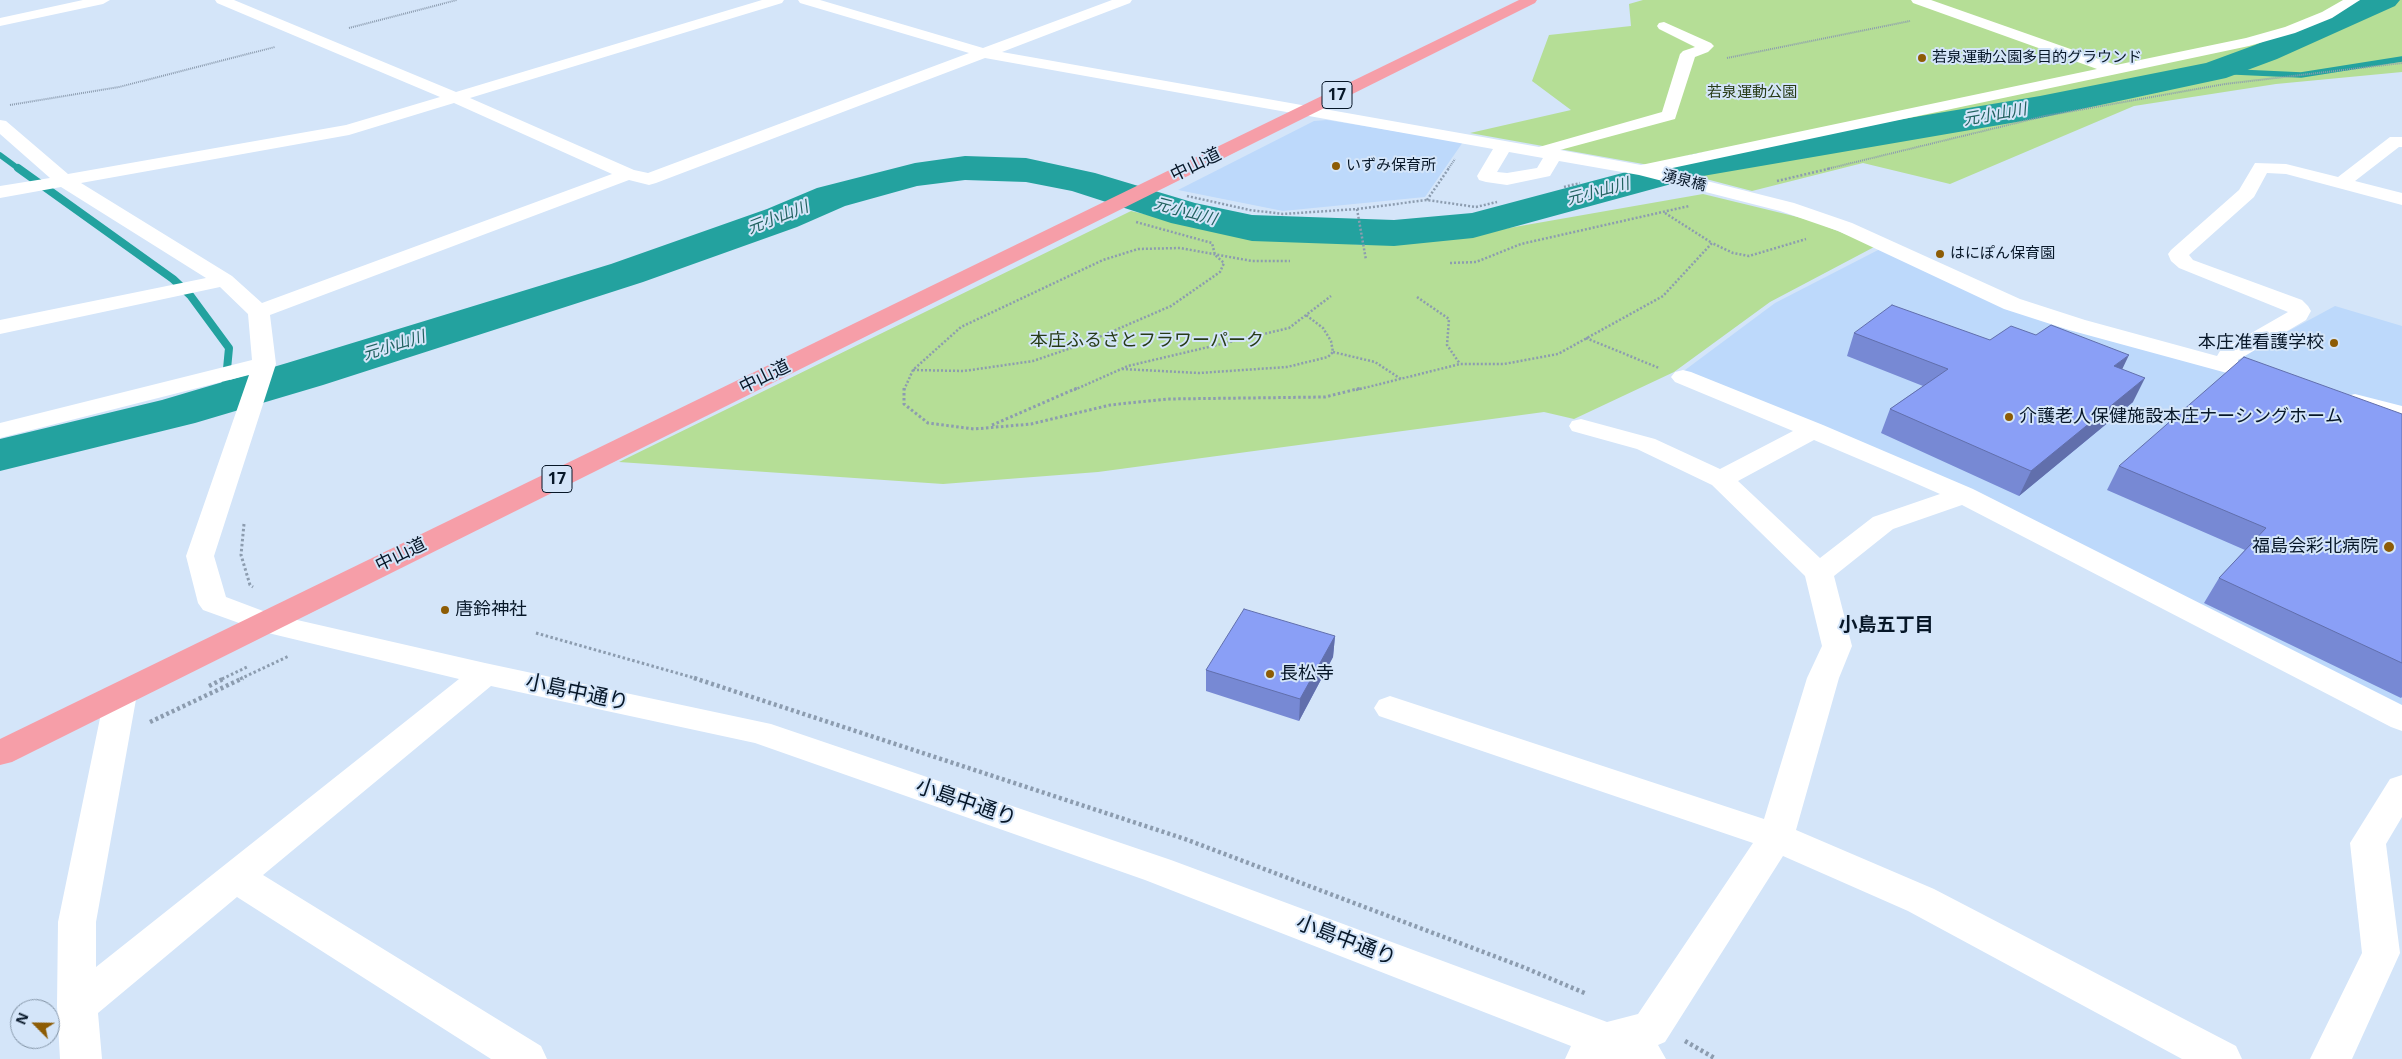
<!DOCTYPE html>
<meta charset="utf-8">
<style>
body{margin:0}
#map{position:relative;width:2402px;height:1059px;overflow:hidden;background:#d4e5f9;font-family:"Open Sans",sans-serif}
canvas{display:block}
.north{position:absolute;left:10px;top:999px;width:50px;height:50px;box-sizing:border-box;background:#d4e5f9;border:1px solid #8293a5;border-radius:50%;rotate:293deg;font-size:14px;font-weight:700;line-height:20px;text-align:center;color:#071728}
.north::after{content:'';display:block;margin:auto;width:18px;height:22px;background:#8d5c05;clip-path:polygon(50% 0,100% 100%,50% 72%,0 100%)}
</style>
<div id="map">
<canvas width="2402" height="1059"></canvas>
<div class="north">N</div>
</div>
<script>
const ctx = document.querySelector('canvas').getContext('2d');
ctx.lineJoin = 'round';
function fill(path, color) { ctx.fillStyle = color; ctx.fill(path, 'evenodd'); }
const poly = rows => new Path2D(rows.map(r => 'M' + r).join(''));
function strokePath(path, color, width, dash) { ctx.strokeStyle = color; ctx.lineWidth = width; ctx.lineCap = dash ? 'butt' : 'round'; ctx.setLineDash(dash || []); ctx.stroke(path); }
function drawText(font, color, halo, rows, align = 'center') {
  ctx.font = font + ' "Open Sans","Noto Sans JP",sans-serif'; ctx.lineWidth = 4; ctx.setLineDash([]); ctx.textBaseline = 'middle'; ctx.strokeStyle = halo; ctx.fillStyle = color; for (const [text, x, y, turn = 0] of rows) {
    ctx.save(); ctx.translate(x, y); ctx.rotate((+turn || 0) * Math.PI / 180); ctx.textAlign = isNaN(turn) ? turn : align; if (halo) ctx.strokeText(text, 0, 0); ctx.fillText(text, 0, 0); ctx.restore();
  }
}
fill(poly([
 [1327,120,1463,142,1425,197,1283,211,1178,190,1314,121],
 [1880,249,1955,284,2402,419,2402,713,2210,614,1681,373,1775,303],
 [2335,306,2402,326,2402,409,2238,364,2235,360]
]), '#bdd9fb');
fill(poly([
 [1643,0,2402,0,2402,72,2276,84,2134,106,1950,184,1863,163,1752,191,1660,167,1470,133,1571,110,1532,81,1549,35,1631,26,1629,4],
 [1703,194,1810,220,1876,246,1770,302,1674,372,1574,419,1544,412,1098,472,943,484,619,462,1131,211,1183,223,1277,238,1365,245,1486,232]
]), '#b5de96');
strokePath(poly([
 [2214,71,2301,75,2402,59],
 [0,155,19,169]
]), '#23a29f', 5.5);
strokePath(poly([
 [18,168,173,279,190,295,229,348,225,390]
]), '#23a29f', 8);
strokePath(poly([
 [224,398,225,388]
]), '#23a29f', 10);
fill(poly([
 [2360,0,2400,0,2395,6,2277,59,2226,78,2040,118,1697,177,1473,238,1394,246,1252,241,1171,223,1072,191,1026,182,965,180,917,186,845,206,797,227,643,282,323,385,195,423,0,471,0,439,162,400,287,363,611,264,767,209,817,188,915,163,965,156,1026,158,1095,173,1195,203,1252,215,1394,220,1472,213,1694,154,2040,96,2206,63,2255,45,2360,0]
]), '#23a29f');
strokePath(poly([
 [349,28,457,0],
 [1727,58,1910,21],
 [10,105,119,87,275,47],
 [1448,169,1455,159],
 [1827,169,2045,116,2225,84,2402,63]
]), '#8c9caf', 2, [1, 1]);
strokePath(poly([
 [1777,181,1832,168],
 [1564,187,1580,183],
 [1187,196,1250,210,1283,214,1357,209,1427,200,1476,207,1497,202],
 [1427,200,1449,168],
 [1357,209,1366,260],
 [1665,213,1712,243],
 [1450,263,1476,262,1521,244,1689,206],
 [1417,297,1449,319,1447,345,1460,364],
 [1586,338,1659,368],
 [1333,352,1375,362,1401,379],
 [1122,369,1199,373,1287,367,1328,357,1333,352,1331,341,1323,328,1306,315],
 [913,370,964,371,1033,361,1083,344,1171,306,1220,272,1224,263,1215,255,1212,243,1136,222],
 [904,390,913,370,961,327,1103,260,1138,249,1180,248,1252,261,1290,261],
 [1074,390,1128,366,1289,328,1331,296],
 [1356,390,1460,364,1504,364,1558,354,1663,296,1712,243,1733,253,1749,256,1806,239]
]), '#8c9caf', 2.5, [2, 2]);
strokePath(poly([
 [904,388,904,404,928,423,974,429,1031,424,1110,405,1168,399,1325,397,1361,388],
 [992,425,1077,388],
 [244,524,241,555,250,585,253,587],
 [536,633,698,679],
 [222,679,247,667],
 [240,679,289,656]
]), '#8c9caf', 3, [2.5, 2.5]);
strokePath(poly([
 [694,678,1185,839,1523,967,1587,994],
 [209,686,225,678],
 [150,722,243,678],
 [1685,1041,1716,1059]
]), '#8c9caf', 4.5, [3, 3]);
fill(poly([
 [83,0,110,0,103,4,0,26,0,18,83,0],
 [215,0,234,0,456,92,762,0,784,0,782,3,470,98,634,170,648,173,969,53,800,3,798,0,820,0,983,48,1112,0,1132,0,1130,3,1002,52,1539,147,1662,112,1680,54,1683,51,1695,47,1659,29,1657,26,1659,23,1664,22,1711,43,1714,46,1708,52,1695,57,1675,119,1560,150,1641,165,2097,69,1913,3,1911,0,1931,0,2116,65,2246,38,2285,27,2322,12,2343,0,2360,0,2332,18,2295,33,2249,46,1663,170,1794,203,1852,223,2020,299,2085,320,2217,356,2220,351,2288,312,2179,268,2171,261,2168,254,2171,250,2239,190,2255,163,2286,164,2338,177,2390,137,2402,137,2402,147,2399,147,2355,181,2402,193,2402,205,2286,174,2267,173,2254,197,2189,255,2193,260,2302,300,2308,306,2311,311,2306,320,2238,360,2238,362,2276,372,2280,377,2276,382,2268,384,2260,382,2069,330,2004,309,1838,231,1780,211,1639,175,1559,161,1550,176,1507,185,1486,182,1479,180,1477,176,1493,149,985,58,656,183,649,185,629,180,270,315,276,364,214,556,226,597,271,614,485,663,771,724,1171,860,1607,1022,1638,1014,1753,843,1379,716,1374,708,1379,700,1390,696,1764,819,1807,678,1822,646,1805,576,1712,485,1637,449,1572,431,1569,426,1572,421,1581,419,1655,439,1720,469,1793,431,1675,382,1671,377,1675,372,1683,370,1691,372,1823,425,1973,489,2402,705,2402,731,2391,727,1962,505,1893,529,1834,576,1852,646,1839,678,1796,830,1934,889,2236,1046,2242,1059,2182,1059,1908,911,1783,856,1665,1042,1658,1045,1666,1059,1565,1059,1571,1046,1145,880,755,743,491,686,263,875,541,1046,547,1059,491,1059,237,897,98,1013,102,1059,60,1059,57,1006,58,922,105,694,110,686,121,683,132,686,137,694,96,922,96,967,459,679,264,632,203,610,198,603,186,556,249,375,0,438,0,423,252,360,248,314,220,287,0,334,0,320,206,278,61,187,0,198,0,186,50,178,0,134,0,120,6,121,68,174,346,125,440,97,217,3,215,0],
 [454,103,612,174,262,303,232,276,81,183,349,135,454,103],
 [1509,152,1543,158,1537,168,1507,173,1497,172,1509,152],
 [1814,440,1899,476,1940,494,1873,517,1820,558,1738,481,1814,440],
 [2355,394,2402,406,2402,420,2346,406,2343,401,2346,396,2355,394],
 [2402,775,2402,817,2386,844,2400,953,2352,1059,2310,1059,2362,953,2350,843,2390,779,2402,775]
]), '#fff');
fill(poly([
 [1519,0,1537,0,1535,3,12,762,0,765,0,739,1519,0]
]), '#f69ea8');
fill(poly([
 [1854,333,1990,340,2122,369,2133,402,2019,496,1881,433,1890,409,1923,386,1847,356],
 [2402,414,2402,697,2401,698,2204,603,2219,578,2245,550,2107,490,2119,466],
 [1335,636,1333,657,1299,721,1206,691,1206,670]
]), '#7789d4');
fill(poly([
 [2129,355,2118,378,2114,366],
 [2145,378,2133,402,2019,496,2031,471],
 [1335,636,1333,657,1299,721,1300,699]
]), '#616fac');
const building = poly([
 [1892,305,1990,340,2011,326,2036,335,2051,325,2129,355,2114,366,2145,378,2031,471,1890,409,1948,369,1854,333,1892,305],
 [2244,357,2402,414,2402,663,2219,578,2266,528,2119,466,2244,357],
 [1244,609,1335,636,1300,699,1206,670,1244,609]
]);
fill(building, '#8a9ff6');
strokePath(building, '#616fac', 1);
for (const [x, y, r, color] of [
 [1922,58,5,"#8d5c05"],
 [1336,166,5,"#8d5c05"],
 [1940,254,5,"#8d5c05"],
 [2334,343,5,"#8d5c05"],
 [2009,417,5,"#8d5c05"],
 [2389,547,6,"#8d5c05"],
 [445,610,5,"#8d5c05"],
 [1270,674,5,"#8d5c05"]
]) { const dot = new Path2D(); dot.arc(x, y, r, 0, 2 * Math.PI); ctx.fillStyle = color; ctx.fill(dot); strokePath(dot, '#d4e5f9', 2); }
drawText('15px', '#071728', '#d4e5f9', [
 ["若泉運動公園多目的グラウンド",1932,58],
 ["いずみ保育所",1346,166],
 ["はにぽん保育園",1950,254]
], 'left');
drawText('15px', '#273b17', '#d4e5f9', [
 ["若泉運動公園",1752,93]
]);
drawText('15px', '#071728', '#d4e5f9', [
 ["湧泉橋",1684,181,14]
]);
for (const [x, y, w] of [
 [1337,95,30],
 [557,479,30]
]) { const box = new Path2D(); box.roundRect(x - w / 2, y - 13.5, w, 27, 4); ctx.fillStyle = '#d4e5f9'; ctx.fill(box); strokePath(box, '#071728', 1); }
drawText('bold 16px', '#071728', null, [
 ["17",1337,95],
 ["17",557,479]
]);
drawText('italic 16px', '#226260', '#d4e5f9', [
 ["元小山川",1995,115,-10],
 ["元小山川",1598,192,-15],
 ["元小山川",1185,212,15],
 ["元小山川",778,218,-21],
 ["元小山川",394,346,-17]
]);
drawText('18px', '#071728', '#d4e5f9', [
 ["中山道",1196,165,-26],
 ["中山道",765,377,-26],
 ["中山道",401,555,-26]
]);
drawText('18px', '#273b17', '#d4e5f9', [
 ["本庄ふるさとフラワーパーク",1147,341]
]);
drawText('18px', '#071728', '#d4e5f9', [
 ["本庄准看護学校",2324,343,"right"],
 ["介護老人保健施設本庄ナーシングホーム",2019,417],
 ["福島会彩北病院",2378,547,"right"],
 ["唐鈴神社",455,610],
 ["長松寺",1280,674]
], 'left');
drawText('bold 19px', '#071728', '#d4e5f9', [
 ["小島五丁目",1886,626]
]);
drawText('21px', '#071728', '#d4e5f9', [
 ["小島中通り",577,693,12],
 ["小島中通り",966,803,19],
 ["小島中通り",1346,941,21]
]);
</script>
